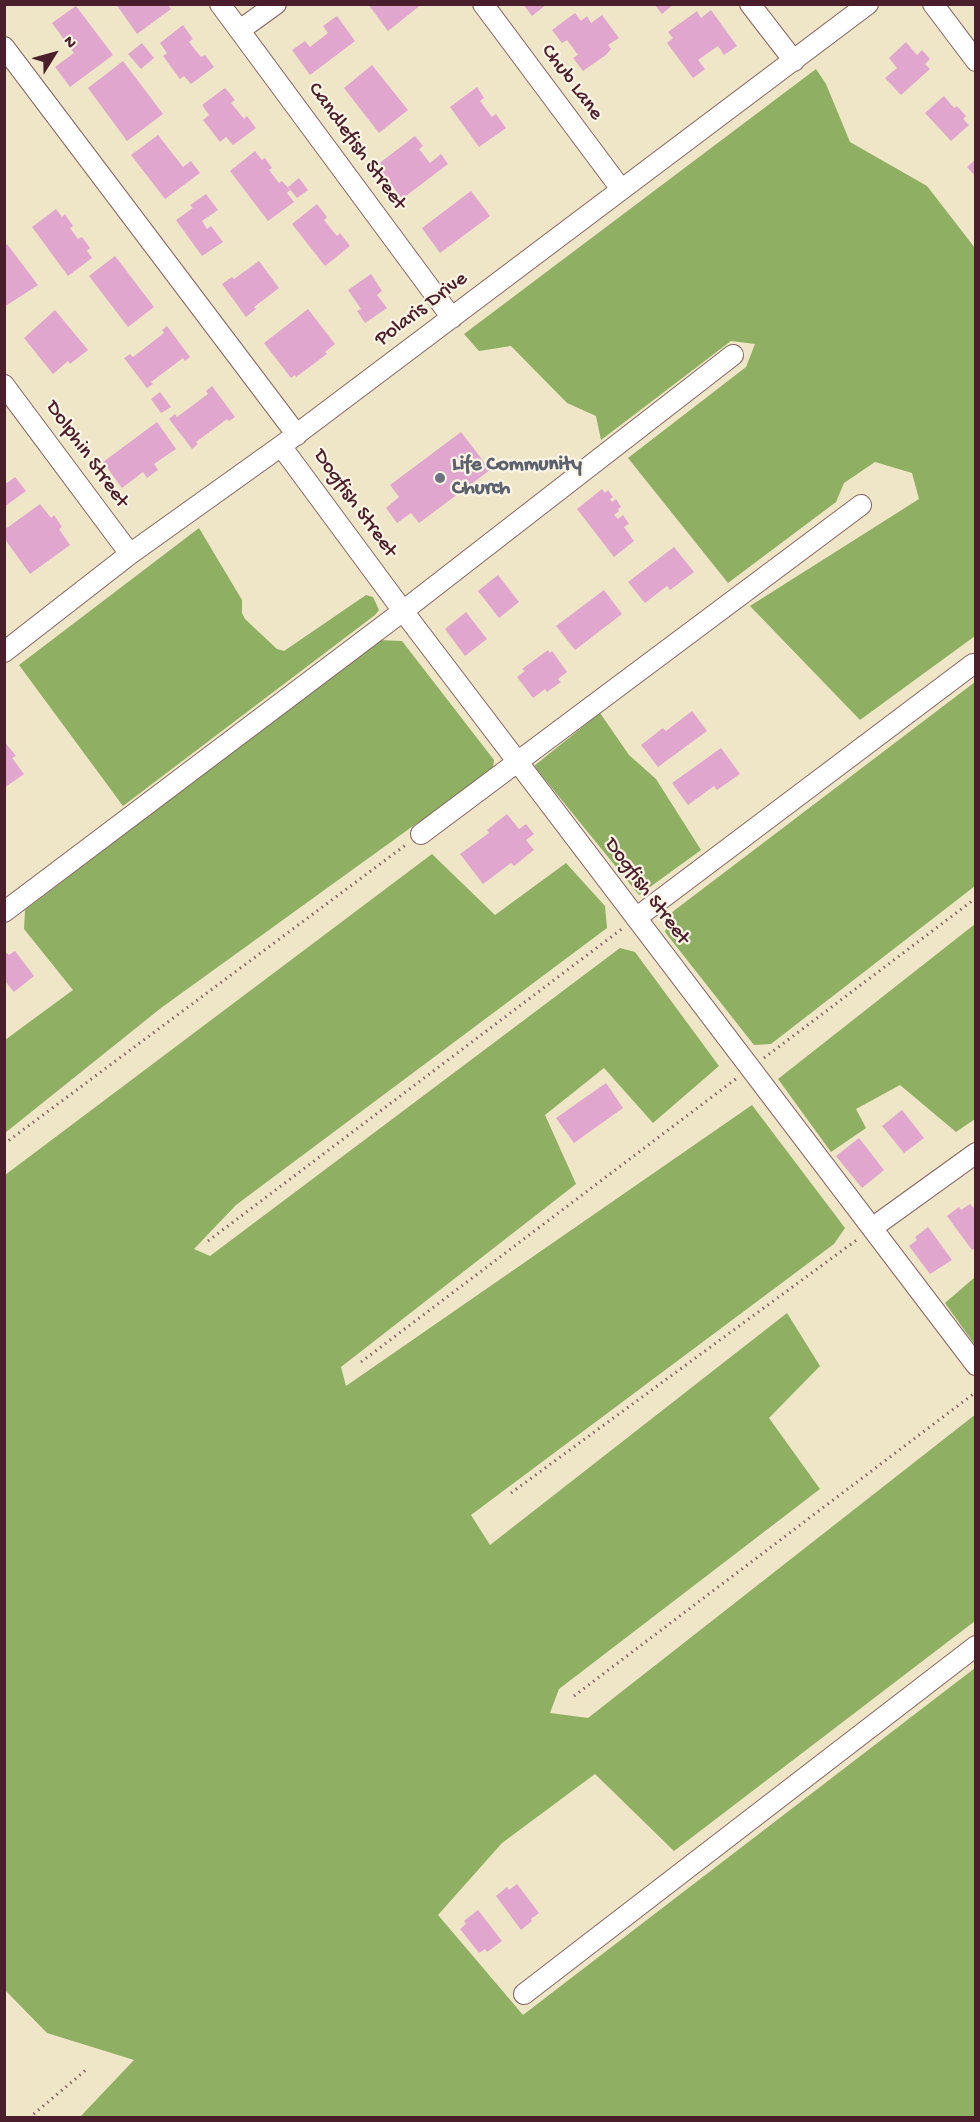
<!DOCTYPE html>
<style>
body{margin:0}
#map{position:relative;width:980px;height:2122px;overflow:hidden;background:#efe6c8;font-family:"Gochi Hand",sans-serif}
canvas{display:block}
.frame{position:absolute;inset:0;border:6px solid #4a1f2b;pointer-events:none}
.north{position:absolute;left:24px;top:24px;width:60px;height:60px;-webkit-text-stroke:4px #fcf5e5;paint-order:stroke;rotate:53deg;font-size:16px;font-weight:700;line-height:24px;text-align:center;color:#4a1f2b}
.north::after{content:'';display:block;margin:auto;width:21px;height:27px;background:#4a1f2b;clip-path:polygon(50% 0,100% 100%,50% 72%,0 100%)}
</style>
<div id="map">
<canvas width="980" height="2122"></canvas>
<div class="frame"></div>
<div class="north">N</div>
</div>
<script>
const ctx = document.querySelector('canvas').getContext('2d');
ctx.lineJoin = 'round';
function fill(path, color) { ctx.fillStyle = color; ctx.fill(path, 'evenodd'); }
const poly = rows => new Path2D(rows.map(r => 'M' + r).join(''));
function strokePath(path, color, width, dash) { ctx.strokeStyle = color; ctx.lineWidth = width; ctx.lineCap = dash ? 'butt' : 'round'; ctx.setLineDash(dash || []); ctx.stroke(path); }
function drawText(font, color, halo, rows, align = 'center') {
  ctx.font = font + ' "Gochi Hand",sans-serif'; ctx.lineWidth = 4.5; ctx.setLineDash([]); ctx.textBaseline = 'middle'; ctx.strokeStyle = halo; ctx.fillStyle = color; for (const [text, x, y, turn = 0] of rows) {
    ctx.save(); ctx.translate(x, y); ctx.rotate((+turn || 0) * Math.PI / 180); ctx.textAlign = isNaN(turn) ? turn : align; if (halo) ctx.strokeText(text, 0, 0); ctx.fillText(text, 0, 0); ctx.restore();
  }
}
fill(poly([
 [816,69,826,84,850,142,927,186,975,248,975,636,860,720,750,606,919,499,912,473,875,462,844,483,836,502,728,583,628,458,746,367,755,344,731,341,601,440,596,416,567,403,511,346,479,351,464,334],
 [199,528,242,600,242,613,245,619,277,649,284,651,366,595,373,597,379,610,375,615,123,806,19,665],
 [378,640,402,641,494,760,492,775,413,826,161,1008,5,1133,5,1040,73,990,24,929,25,910],
 [975,682,975,886,771,1044,754,1045,665,932,671,913],
 [600,713,629,755,656,779,701,850,639,895,534,766],
 [432,854,495,915,566,863,605,906,607,928,236,1205,194,1249,210,1256,620,948,635,952,719,1066,653,1123,604,1068,545,1115,576,1184,341,1367,346,1386,752,1105,845,1228,834,1244,471,1515,490,1545,787,1313,820,1366,769,1418,820,1489,559,1689,550,1713,588,1718,976,1414,975,1621,674,1851,595,1774,502,1843,438,1915,523,2015,975,1668,975,2117,80,2117,134,2060,47,2033,5,1990,5,1175],
 [975,924,975,1119,956,1132,900,1085,856,1109,866,1128,831,1152,778,1079],
 [975,1277,975,1345,945,1303]
]), '#8faf62');
fill(poly([
 [116,4,167,4,171,9,137,34],
 [368,4,422,4,388,31],
 [523,4,547,4,532,16],
 [654,4,674,4,662,14],
 [76,6,113,55,70,87,55,67,74,53,52,23],
 [711,10,737,46,724,55,718,46,698,60,705,69,693,78,667,43,673,38,668,32,697,11,701,18],
 [575,13,581,21,587,16,591,23,602,15,619,38,608,45,611,49,606,55,583,71,573,58,578,55,567,40,562,43,552,30],
 [337,16,355,41,310,75,292,50,305,41,310,47,328,33,323,26],
 [183,25,193,39,189,42,201,57,205,55,214,67,191,84,184,76,180,79,163,56,167,53,160,43],
 [906,42,917,55,922,50,930,59,925,64,930,69,901,95,885,78,897,68,889,58],
 [142,43,154,58,141,69,128,54],
 [123,61,163,114,127,141,88,88],
 [372,65,408,110,379,133,344,88],
 [477,87,484,98,480,101,492,117,496,114,506,128,479,147,450,107],
 [225,88,235,100,231,103,244,119,247,116,256,128,233,145,226,137,220,142,203,120,209,115,202,105],
 [944,96,954,108,957,106,966,116,963,119,969,125,951,141,925,113],
 [158,135,183,167,191,161,200,173,165,199,131,155],
 [415,136,423,146,419,149,430,163,441,154,448,164,402,199,377,165],
 [255,151,262,160,265,158,272,168,269,170,279,183,282,181,290,190,287,193,294,202,268,221,230,171],
 [976,159,976,177,967,167],
 [299,178,308,190,297,198,288,187],
 [471,191,490,216,440,253,422,228],
 [206,194,218,210,202,221,207,229,211,226,223,242,202,256,176,220,193,208,190,205],
 [317,204,327,217,324,220,337,236,340,233,350,246,325,266,292,224],
 [56,209,62,217,65,214,73,226,70,228,78,239,82,237,90,248,87,251,92,258,68,276,32,227],
 [7,244,38,285,4,307,4,246],
 [115,256,154,307,128,327,89,276],
 [259,261,279,288,254,307,256,309,246,317,222,284,232,277,234,279],
 [371,274,382,291,377,295,387,308,365,323,357,311,361,309,348,290],
 [308,309,335,344,325,352,327,354,296,377,295,375,291,378,264,343],
 [55,310,88,350,70,364,68,361,53,374,24,338],
 [167,326,190,357,185,361,183,358,151,382,153,384,147,388,124,358,130,354,133,357,164,333,162,330],
 [212,386,235,417,229,421,227,419,196,442,198,444,192,449,169,419,175,414,177,417,208,394,206,391],
 [160,392,171,407,161,413,151,399],
 [157,422,176,449,154,464,158,470,147,478,143,472,122,488,103,462],
 [461,432,490,470,419,523,411,513,397,523,386,508,399,497,390,485],
 [15,477,26,491,4,507,4,480,7,483],
 [602,489,605,493,608,490,613,497,610,499,612,502,616,499,621,507,618,509,619,511,614,515,618,519,623,515,629,524,624,527,634,541,614,557,577,509],
 [40,504,51,518,54,515,62,527,59,529,70,545,30,574,4,538,4,530],
 [674,547,694,572,670,590,667,586,645,603,628,582],
 [498,575,519,602,499,618,478,591],
 [604,590,622,614,575,650,556,626],
 [466,612,487,639,465,656,445,629],
 [548,650,550,653,552,651,567,672,558,679,561,682,547,692,545,689,533,698,517,677,525,671,522,669],
 [692,711,707,731,658,767,641,745,663,728,666,731],
 [4,741,16,756,12,758,24,774,4,788],
 [721,748,740,774,717,790,714,786,688,805,672,783],
 [507,814,519,829,526,824,534,834,526,840,534,850,514,866,511,863,483,884,460,854,489,833,487,830],
 [15,951,34,976,14,992,4,980,4,955,7,953,9,955],
 [606,1083,623,1108,574,1143,556,1118],
 [902,1110,924,1138,904,1153,882,1126],
 [859,1138,884,1170,862,1188,836,1156],
 [970,1204,976,1210,976,1247,972,1250,947,1216,959,1207,961,1210],
 [928,1227,952,1260,930,1274,909,1246,917,1240,915,1237],
 [517,1884,539,1913,531,1919,532,1921,521,1930,496,1896,507,1887,509,1890],
 [478,1910,502,1941,487,1952,485,1949,479,1953,460,1929,466,1924,464,1921]
]), '#e0a6ce');
const minor = poly([
 [220,4,452,318],
 [483,4,621,189],
 [750,4,794,61],
 [933,4,976,61],
 [240,30,276,4],
 [4,47,297,435],
 [4,385,130,554],
 [281,446,403,611,976,1365],
 [4,652,130,554,281,446,868,4],
 [421,834,861,505],
 [4,912,403,611,733,355],
 [636,918,973,664],
 [872,1228,976,1153],
 [524,1994,976,1646]
]);
strokePath(minor, '#846562', 22);
strokePath(poly([
 [764,1058,976,898],
 [4,1144,407,844],
 [208,1241,623,928],
 [361,1362,737,1078],
 [511,1493,858,1239],
 [574,1696,976,1392],
 [29,2118,87,2069]
]), '#846562', 3, [1.5, 4.5]);
strokePath(minor, '#fff', 20);
for (const [x, y, r, color] of [
 [440,478,6,"#6b7280"]
]) { const dot = new Path2D(); dot.arc(x, y, r, 0, 2 * Math.PI); ctx.fillStyle = color; ctx.fill(dot); strokePath(dot, '#fcf5e5', 2); }
drawText('21px', '#4a1f2b', '#fcf5e5', [
 ["Chub Lane",571,83,53],
 ["Candlefish Street",356,147,54],
 ["Polaris Drive",422,310,-37],
 ["Dolphin Street",86,455,54],
 ["Dogfish Street",354,504,54],
 ["Dogfish Street",646,892,53]
]);
drawText('bold 21px', '#5b616d', '#fcf5e5', [
 ["Life Community",452,466],
 ["Church",452,490]
], 'left');
</script>
